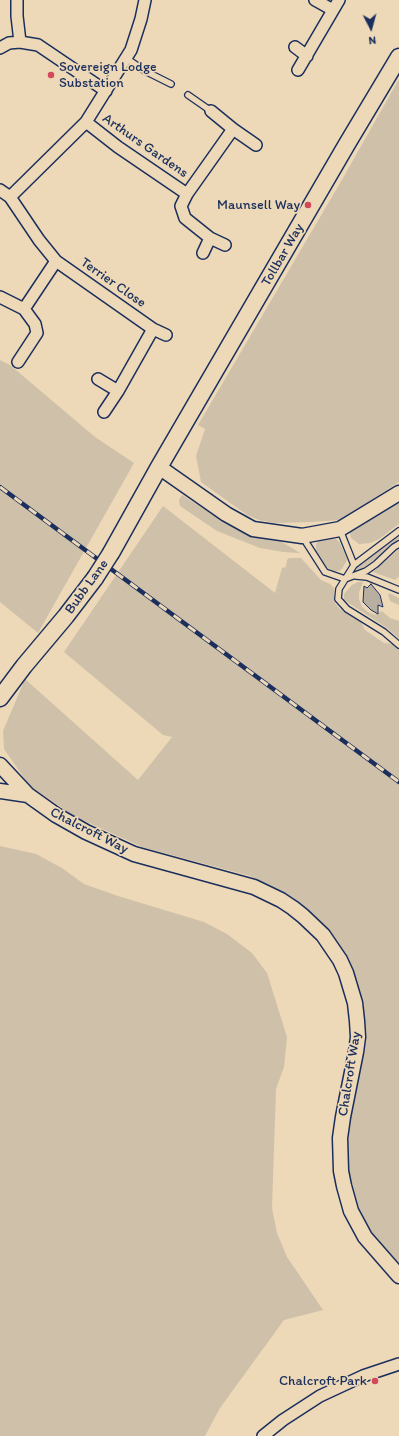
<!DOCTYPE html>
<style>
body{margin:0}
#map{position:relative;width:399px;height:1436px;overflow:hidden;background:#edd9b7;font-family:Itim,sans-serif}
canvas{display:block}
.north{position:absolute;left:351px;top:8px;width:40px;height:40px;-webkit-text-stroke:3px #edd9b7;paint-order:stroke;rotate:174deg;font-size:11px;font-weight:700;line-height:16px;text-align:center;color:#1b2f5e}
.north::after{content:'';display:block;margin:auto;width:14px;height:18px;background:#1b2f5e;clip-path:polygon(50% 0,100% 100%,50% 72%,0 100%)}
</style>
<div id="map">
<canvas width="399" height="1436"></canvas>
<div class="north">N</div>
</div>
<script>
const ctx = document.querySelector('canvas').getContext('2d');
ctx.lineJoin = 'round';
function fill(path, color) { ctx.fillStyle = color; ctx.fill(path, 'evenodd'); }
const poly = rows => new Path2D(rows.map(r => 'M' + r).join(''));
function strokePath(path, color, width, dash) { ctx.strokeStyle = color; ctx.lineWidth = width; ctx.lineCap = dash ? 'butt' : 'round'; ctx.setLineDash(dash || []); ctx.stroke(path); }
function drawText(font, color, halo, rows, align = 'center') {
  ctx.font = font + ' Itim,sans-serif'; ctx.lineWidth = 3.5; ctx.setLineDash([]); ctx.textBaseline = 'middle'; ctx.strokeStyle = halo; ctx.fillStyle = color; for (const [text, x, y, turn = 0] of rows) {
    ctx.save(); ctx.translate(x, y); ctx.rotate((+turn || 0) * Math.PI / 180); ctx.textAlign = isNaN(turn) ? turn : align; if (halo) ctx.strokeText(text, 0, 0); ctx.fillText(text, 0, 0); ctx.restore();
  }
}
fill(poly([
 [399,79,399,482,339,520,312,522,274,523,259,520,247,515,201,482,196,456,205,429,198,425,343,178],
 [0,360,10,365,95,437,134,463,38,633,0,602],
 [182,495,234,528,256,537,282,542,300,553,283,552,260,548,217,531,180,506,179,500],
 [399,498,399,524,379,539,370,543,359,544,351,538,349,529],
 [163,506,275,593,282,568,286,567,287,560,289,558,301,558,321,580,330,584,334,588,334,598,335,603,339,608,361,622,365,630,384,643,393,644,399,650,399,1263,381,1246,371,1234,361,1217,354,1201,348,1181,346,1139,360,1063,364,1027,312,916,292,899,250,876,142,847,74,816,29,785,4,749,3,731,25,679,138,780,172,737,163,735,64,652],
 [399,534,399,539,391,544,377,558,356,572,353,572,356,567],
 [323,538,330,538,336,539,340,543,345,554,347,560,342,569,339,571,334,571,328,568,319,559,316,551,316,544,319,540],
 [399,549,399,576,395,580,373,572],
 [358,582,363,582,359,593,359,599,362,607,368,612,375,615,382,611,390,618,399,621,399,639,387,628,344,600,344,594,352,585],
 [389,593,399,598,399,605,390,601,388,595],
 [0,846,36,854,62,868,84,884,118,896,204,922,227,934,252,953,267,973,287,1037,284,1067,276,1089,272,1208,277,1233,287,1257,323,1310,284,1320,220,1408,205,1436,0,1436]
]), '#cfc0aa');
const building = poly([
 [371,584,380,595,383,607,378,605,378,614,371,610,363,602,364,586,367,588,371,584]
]);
fill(building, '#b9afa1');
strokePath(building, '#1b2f5e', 1);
const service = poly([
 [126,58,145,71,171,84],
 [188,95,211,111],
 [340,530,354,565,399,531],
 [302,536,325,572,345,579,366,571,376,564,394,547,399,544],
 [354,565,339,589,338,599,347,609,384,632,399,645],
 [356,576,367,577,399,590]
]);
const minor = poly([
 [17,0,17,16,20,42],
 [315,0,333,10],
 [295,47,307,56],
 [0,48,9,43,20,42,38,45,106,91],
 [298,70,339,0],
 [211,111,233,129,256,145],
 [86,122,118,147,187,194],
 [0,190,10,197,39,240,56,261,153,329,166,335],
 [10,197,86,122,131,50,141,19,145,0],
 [225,245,210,238,185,218,181,206,187,194,233,129],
 [203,253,210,238],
 [0,297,24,309,35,324,37,333,18,362],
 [24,309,56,261],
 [98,379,118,391],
 [104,412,118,391,153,329],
 [263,1436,283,1420,320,1396,363,1376,399,1364]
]);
const tertiary = poly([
 [159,467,226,514,253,529,302,536,340,529,399,493],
 [0,765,28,795,56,815,86,832,134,854,254,887,281,900,293,908,303,916,323,935,340,960,346,973,355,1003,357,1021,358,1037,356,1052,343,1117,340,1138,341,1171,344,1186,351,1211,365,1237,399,1276],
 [0,791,28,795]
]);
const secondary = poly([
 [111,553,159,467,347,144,399,57],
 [0,698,24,666,66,616,95,578]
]);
strokePath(service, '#1b2f5e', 8);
strokePath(minor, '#1b2f5e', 14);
strokePath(tertiary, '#1b2f5e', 17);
strokePath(secondary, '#1b2f5e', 19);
strokePath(service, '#edd9b7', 5.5);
strokePath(minor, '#edd9b7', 11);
strokePath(tertiary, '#edd9b7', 14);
strokePath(secondary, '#edd9b7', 16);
const rail = poly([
 [0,487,399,782]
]);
strokePath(rail, '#1b2f5e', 4.5);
strokePath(rail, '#edd9b7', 3, [9]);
const secondaryBridge = poly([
 [95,578,111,553]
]);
strokePath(secondaryBridge, '#1b2f5e', 19, []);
strokePath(secondaryBridge, '#edd9b7', 16);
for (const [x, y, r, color] of [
 [51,75,4,"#d1495b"],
 [308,205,4,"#d1495b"],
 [375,1381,4,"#d1495b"]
]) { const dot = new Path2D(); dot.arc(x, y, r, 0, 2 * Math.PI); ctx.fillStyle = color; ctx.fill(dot); strokePath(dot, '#edd9b7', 1.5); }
drawText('14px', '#1b2f5e', '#edd9b7', [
 ["Sovereign Lodge",59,67,"left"],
 ["Substation",59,83,"left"],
 ["Maunsell Way",300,205],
 ["Chalcroft Park",367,1381]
], 'right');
drawText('14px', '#1b2f5e', '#edd9b7', [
 ["Arthurs Gardens",145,146,35],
 ["Tollbar Way",283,255,-60],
 ["Terrier Close",113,283,35],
 ["Bubb Lane",87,587,-54],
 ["Chalcroft Way",89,831,27],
 ["Chalcroft Way",350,1074,-81]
]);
</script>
